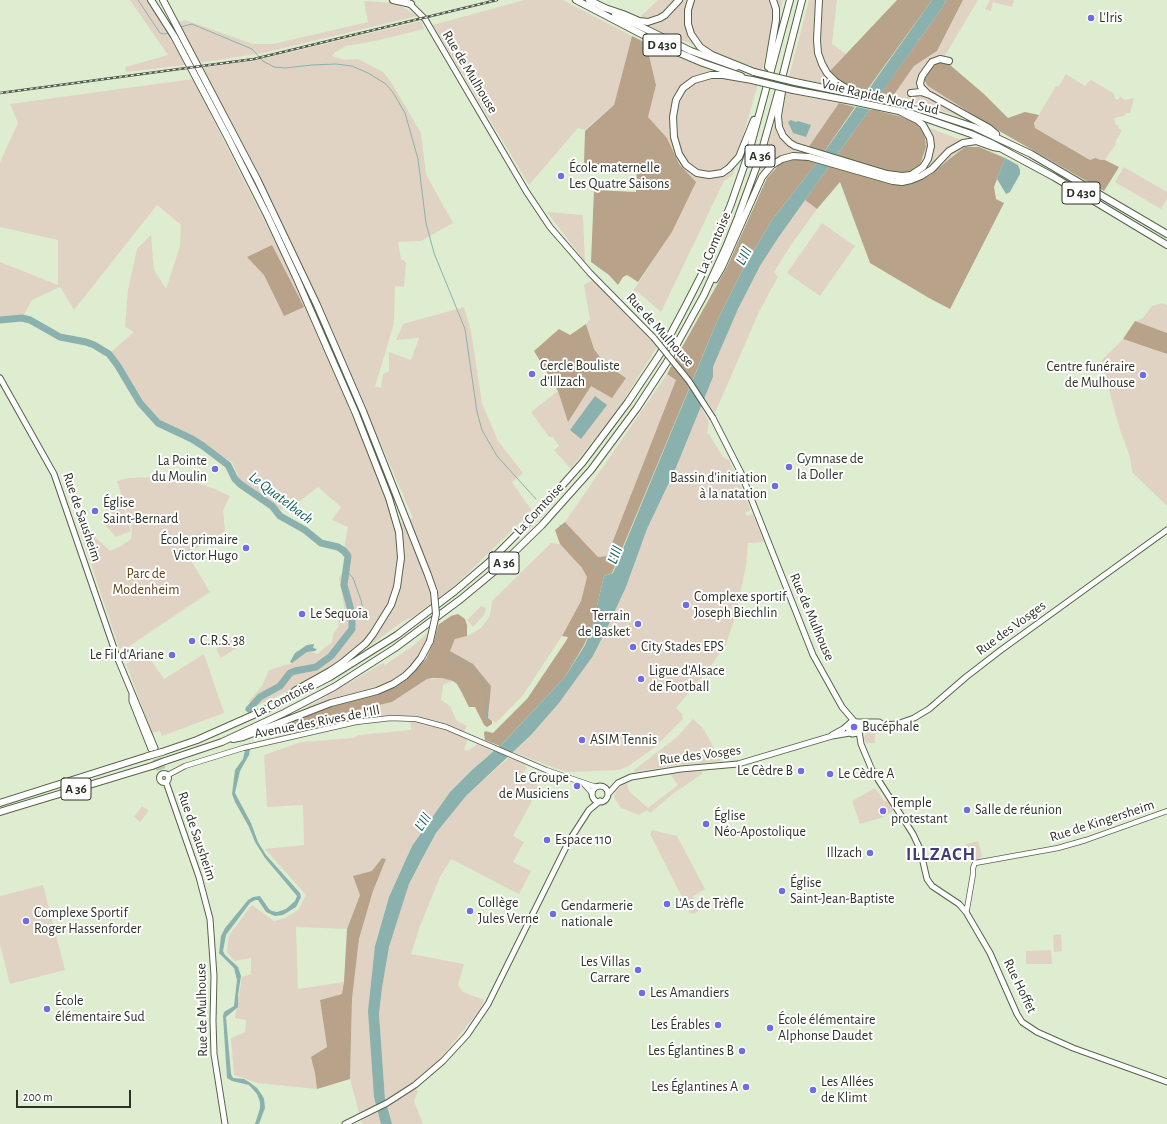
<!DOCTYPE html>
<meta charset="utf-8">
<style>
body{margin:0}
#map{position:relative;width:1167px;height:1124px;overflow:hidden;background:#deedd0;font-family:"Alegreya Sans",sans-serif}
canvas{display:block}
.scale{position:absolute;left:16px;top:1090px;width:115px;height:18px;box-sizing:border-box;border:2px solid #2d3227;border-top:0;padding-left:5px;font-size:12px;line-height:14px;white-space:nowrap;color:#2d3227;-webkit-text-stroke:3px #fff;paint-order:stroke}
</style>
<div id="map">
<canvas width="1167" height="1124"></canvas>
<div class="scale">200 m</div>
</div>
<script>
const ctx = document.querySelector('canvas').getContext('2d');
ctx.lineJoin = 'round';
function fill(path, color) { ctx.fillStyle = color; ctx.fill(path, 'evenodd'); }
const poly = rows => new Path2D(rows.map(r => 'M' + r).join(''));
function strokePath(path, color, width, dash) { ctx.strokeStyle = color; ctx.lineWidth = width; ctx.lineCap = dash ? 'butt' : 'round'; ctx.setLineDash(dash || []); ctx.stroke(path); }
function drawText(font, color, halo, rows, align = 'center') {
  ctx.font = font + ' "Alegreya Sans",sans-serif'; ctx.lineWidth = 4; ctx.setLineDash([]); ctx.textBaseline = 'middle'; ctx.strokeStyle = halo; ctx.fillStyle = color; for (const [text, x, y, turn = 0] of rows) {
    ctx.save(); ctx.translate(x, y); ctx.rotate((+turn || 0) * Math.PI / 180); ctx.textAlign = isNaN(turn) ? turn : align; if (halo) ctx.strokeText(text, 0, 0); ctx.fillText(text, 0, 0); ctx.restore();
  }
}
fill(poly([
 [130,0,148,0,166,29,185,65,126,72,125,67,168,55],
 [524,0,563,0,632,36,614,105,585,130,578,128,529,185,433,25],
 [658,0,783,0,779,15,773,13,769,38,764,63,739,150,733,175,724,181,661,312,639,293,633,291,672,232,695,182,679,164,667,138,647,117,656,85,646,43,685,60,751,84,755,69,643,25,641,16],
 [809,0,837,0,832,44,846,54,830,71,839,80,837,86,789,77],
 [963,0,978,0,943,59,923,78,928,86,994,128,930,107,893,96,914,66,937,51],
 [990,0,1014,0,1012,7,993,2,991,11,985,9],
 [364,1,392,3,403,7,417,16,263,53,199,63,178,22,185,20,253,44,273,44,368,22],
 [421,21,424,29,375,41,346,46,334,53,332,56,345,60,358,59,383,72,391,82,421,133,426,174,453,223,421,241,398,242,401,259,406,262,404,287,395,286,394,323,375,387,381,388,383,374,389,371,389,352,411,360,419,338,396,340,403,324,464,307,471,331,482,403,498,441,523,473,512,482,532,511,467,574,438,600,436,589,433,602,414,616,402,622,357,655,378,633,388,616,399,593,393,591,389,604,372,632,353,651,327,669,276,697,253,707,249,701,262,686,269,670,292,663,307,652,312,652,317,654,332,642,333,634,339,626,338,618,345,612,339,578,351,560,344,549,348,527,332,520,341,507,318,487,296,504,288,502,281,510,241,483,232,462,211,451,191,436,159,421,141,402,121,366,110,353,134,332,125,327,128,290,137,249,151,235,154,270,166,289,180,246,181,225,157,205,74,310,60,287,32,300,23,316,0,318,0,262,58,285,58,240,0,227,0,162,18,123,10,104,193,79,280,252,318,331,382,487,391,512,393,526,413,518,320,304,255,169,202,68,266,58],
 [1066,74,1085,86,1089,81,1091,80,1113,93,1115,96,1114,98,1118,100,1120,96,1124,100,1134,98,1130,113,1126,113,1124,116,1115,118,1114,120,1116,125,1118,125,1118,128,1122,130,1115,143,1116,144,1105,160,1101,160,1095,158,1090,160,1035,128,1034,123,1056,86,1059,86],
 [786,93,839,103,804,154,794,153,783,156,756,184,775,122,782,122],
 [914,122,979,147,973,146,955,154,929,176,919,165,923,159,926,147,925,138],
 [1124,167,1167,192,1167,199,1161,209,1115,182],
 [805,200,817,209,791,245,774,272,778,277,759,312,715,413,704,397,713,377,713,367,738,309,760,266,778,238],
 [547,212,583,215,585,262],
 [822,223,855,246,820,296,787,273],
 [592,280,657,347,620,406,571,469,554,450,559,446,553,437,549,437,531,412,558,391,568,421,591,386,625,378,606,365,594,349,586,324,590,319,584,285],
 [1162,303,1167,305,1167,333,1135,321,1142,319,1152,306],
 [1123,339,1167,354,1167,506,1132,472,1130,457,1120,430,1101,361],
 [667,374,677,380,659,426,607,556,598,557,565,522],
 [701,406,709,422,707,434,709,434,723,457,729,460,751,510,745,513,747,516,753,514,764,542,748,543,746,566,740,594,735,617,726,644,708,670,676,708,683,715,682,716,683,719,654,748,627,767,618,770,568,772,554,768,513,752,531,735,559,703,593,656,608,626,626,587,647,529,675,470],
 [175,476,215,489,230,496,223,510,225,531,187,554,210,592,125,649,119,648,78,525,88,530,110,551,121,546,131,539,132,529,117,481,129,478],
 [122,503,131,531,116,537,105,525,111,516,112,507],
 [551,543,560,544,582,568,587,577,581,601,562,636,523,695,496,723,488,718,490,704,450,651,455,639,467,636,481,628,490,616,492,601],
 [481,606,486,608,484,615,473,627,467,620],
 [432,629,425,647,410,668,397,679,381,687,292,716,383,663,385,665,414,645],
 [232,639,238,647,221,658,216,649],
 [146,653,164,679,204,654,224,713,162,736,160,731,152,733,126,664],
 [442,678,453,681,443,685,441,700,450,706,457,721,467,726,462,736,466,738,467,741,464,749,467,751,478,744,496,751,486,757,450,792,412,846,389,897,375,946,377,1111,388,1106,385,1099,379,1014,382,988,389,947,409,884,422,859,436,833,466,796,509,757,525,764,524,765,527,767,521,776,537,783,538,790,513,836,524,842,513,862,531,871,519,894,451,859,440,877,420,926,411,954,464,964,458,985,463,992,484,1000,481,1008,462,1032,440,1059,411,1084,418,1091,414,1101,423,1124,362,1124,350,1079,352,999,359,939,373,891,386,859,382,858,373,871,360,895,347,929,296,927,298,989,344,982,342,994,320,1000,327,1047,315,1073,317,1089,258,1083,234,1075,231,1038,245,1032,246,1020,235,1018,242,977,251,974,251,958,234,961,227,952,229,935,252,905,274,921,285,918,298,910,306,895,265,849,304,845,303,805,267,807,264,755,301,742,353,738,359,735,411,730,410,717,392,716,368,718,353,721,352,718,336,722,336,725,276,738,275,735,327,723,328,717,392,702,427,679],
 [693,719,703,728,721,761,679,765,634,772,634,770,677,737],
 [878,731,878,734,875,734,875,743,866,743,864,738,866,733],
 [702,771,702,774,674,793,650,813,647,810,639,815,621,808,615,799,614,795,619,788,627,783,629,791,648,808,678,785,670,774],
 [875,788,885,802,888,800,893,808,893,811,881,818,860,824,852,801],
 [142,806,148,810,148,812,140,822,134,817],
 [652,830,677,836,705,889,693,896,700,910,694,914,690,913,650,834],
 [978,841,982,856,980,859,970,859,966,844],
 [43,885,65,970,10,984,0,945,0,896],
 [1061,934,1062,951,1054,952,1053,935],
 [1051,950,1052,964,1026,964,1026,951]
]), '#e1d3c4');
fill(poly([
 [897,0,932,0,867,90,851,87,839,80,830,71],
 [946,0,963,0,937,51,914,66,893,96,881,93,942,8],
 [632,36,646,43,656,85,648,117,667,138,679,164,696,182,672,232,638,282,627,275,623,277,618,285,609,275,591,262,594,190,636,192,637,167,584,164,585,131,614,105],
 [943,59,984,94,1008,118,1025,112,1039,115,1034,123,1035,128,1090,160,1095,158,1101,160,1105,160,1119,167,1104,191,994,128,928,86,923,78,930,66],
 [839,103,855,107,815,165,772,220,742,271,718,319,612,573,604,576,592,627,584,645,565,677,500,746,485,740,484,733,485,731,493,733,527,699,566,641,568,637,562,636,581,601,587,577,582,568,560,544,555,530,565,522,598,557,607,556,676,380,667,374,727,267,767,178,778,166,786,161,801,158],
 [870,109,899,116,914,122,921,129,925,138,926,147,920,165,929,176,948,160,965,147,979,147,1005,158,994,187,996,199,1004,203,950,309,929,298,870,263,840,182,817,209,805,200],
 [272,245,304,307,284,316,264,275,247,257],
 [1135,321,1167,333,1167,354,1123,339],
 [586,324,594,349,606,365,626,378,612,398,591,386,568,422,558,391,534,351,559,329,570,335],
 [458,614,465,619,467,625,467,636,455,639,450,651,473,664,491,686,488,718,492,721,492,724,487,727,484,725,475,707,469,707,462,693,457,684,453,681,442,678,432,678,427,679,392,702,328,717,329,720,327,723,275,735,274,734,274,731,276,729,296,720,326,708,381,693,404,681,411,675,426,659,434,641,438,625,451,616],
 [382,858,386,859,373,891,359,939,352,999,350,1079,317,1089,315,1073,311,1057,327,1047,320,1000,342,994,344,982,347,929,360,895,353,876,372,871]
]), '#b8a28a');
fill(poly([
 [932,0,946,0,942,8,778,238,760,266,738,309,713,367,713,377,675,470,647,529,626,587,608,626,593,656,559,703,531,735,466,796,436,833,422,859,409,884,389,947,382,988,379,1014,385,1099,392,1124,381,1124,374,1097,368,1011,375,946,389,897,412,846,450,792,472,770,503,743,565,677,585,645,592,627,604,576,613,573,718,319,742,271,772,220,815,165],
 [791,120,796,122,798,121,811,125,806,137,793,133,788,122],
 [1005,158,1018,165,1020,170,1020,174,1010,192,1006,194,997,179],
 [595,396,607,405,581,439,570,430],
 [314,644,313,648,317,649,315,651,307,652,292,663,290,662,295,653,307,645],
 [250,749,249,755,240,771,235,793,251,823,258,842,266,855,300,893,301,897,296,907,283,915,275,916,266,912,258,900,255,900,250,903,226,935,223,951,225,955,238,967,241,976,238,995,238,1007,226,1017,231,1074,233,1078,244,1079,249,1082,257,1088,262,1095,264,1099,265,1108,259,1124,255,1124,260,1108,260,1102,257,1094,249,1085,232,1081,227,1078,223,1016,224,1012,234,1006,237,980,234,968,219,953,221,936,225,928,239,911,248,900,253,897,260,896,269,909,272,911,277,912,286,909,295,901,297,896,265,858,255,842,249,827,235,802,232,794,235,770,243,759,245,750]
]), '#8ab1ae');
fill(poly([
 [865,90,884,94,872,110,853,106]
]), '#deedd0');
strokePath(poly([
 [138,0,160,33,164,34,169,33],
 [181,27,188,25,192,24,252,49,263,61,274,67,285,68,312,65,336,64,352,66,368,73,386,84,394,94,405,113,418,159,426,223,434,253,465,329,477,412,482,430,497,456,536,499],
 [560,525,604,576],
 [346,570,353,578,361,600,363,611,368,615],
 [450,658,467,666,482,680,485,688,487,721]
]), '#8ab1ae', 1);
strokePath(poly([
 [0,320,22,318,30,320,60,337,86,342,94,345,109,354,118,366,140,403,158,423,192,439,203,446,228,465,235,479,240,484,272,506,280,516,305,530,321,543,338,547,344,551,348,556,344,585,352,614,352,629,331,656,316,667,295,671,290,673,280,686,260,697,249,709]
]), '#8ab1ae', 7);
strokePath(poly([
 [156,751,163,769],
 [153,752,159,770]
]), '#bbc8ae', 5, [5, 2.5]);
const tertiary = poly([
 [168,775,185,766,243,748,356,722,391,718,416,719,446,727,546,770,596,787],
 [583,783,592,793],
 [966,912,967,909,973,874,973,868,975,863,1058,848,1086,840,1167,811]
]);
const secondary = poly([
 [408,2,425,19,526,191,550,227,590,273,654,338],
 [0,378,54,474,117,657,155,748],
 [713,418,741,473,813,655,842,707,854,721],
 [132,695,132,701,151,749],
 [858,722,879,722,884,725],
 [860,730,868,726,897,724,914,718,929,709,966,677,1001,650,1167,530],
 [859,731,861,744,872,770,913,834,920,849,927,879,932,886,959,904,966,912,990,953,1017,1014,1022,1022,1037,1032,1073,1048,1167,1082],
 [832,735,843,729,852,721,858,722,861,728,858,733,852,734,849,732,848,726],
 '159.5 778a4.5 4.5 0 1 1 9 0a4.5 4.5 0 1 1-9 0Z',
 [166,782,199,877,210,919,214,976,213,1021,214,1054,225,1124],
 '592 794a8 8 0 1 1 16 0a8 8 0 1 1-16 0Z',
 [608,794,618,783,631,777,681,769,738,764,832,736,850,733],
 [345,1124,387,1103,415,1085,443,1061,467,1035,488,1004,569,841,589,810,600,801]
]);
const trunk = poly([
 [393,0,411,4],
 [576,0,670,49,703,63,741,76],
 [589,0,605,8],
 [615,14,691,51,736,67],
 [795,82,907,105,974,127,1031,154,1167,234],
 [793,90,852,101,913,114,971,134,991,143,1054,177,1167,245],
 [911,93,921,92,930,95,989,128,996,134],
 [927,93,921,87,920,83,922,76,932,62,940,59,949,61]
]);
const motorway = poly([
 [151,0,174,36,227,136,267,215,296,277,356,414,389,498,399,532,401,558,397,587,391,605,373,634,366,643,342,663,330,671,296,690,289,696],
 [163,0,257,179,317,305,363,411,428,575,434,592],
 [691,0,688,10,688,24,691,34,700,47,712,55,754,72],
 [819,0,817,40,818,53,822,64,827,73,836,82,854,93],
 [602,7,623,14,639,21,648,22,660,18,665,15,679,0],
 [768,67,776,20,776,9,773,0],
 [752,80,723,75,711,75,694,80,683,88,676,100,673,117,674,137,679,154,686,165,697,173,709,175,722,173,729,168,739,157,754,120],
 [782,92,778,116,779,127,783,136,790,143,795,146,887,174,902,176,911,175,923,167,928,159,931,146,930,138,923,125,917,120,901,112],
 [715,279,722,267,762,177,772,165,782,159,793,156,809,157,893,181,902,182,911,180,921,176,932,169,949,151,963,143,976,141,993,147,999,148],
 [233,739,243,737,331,703,377,691,393,684,405,676,413,668,421,658,430,641],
 [162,752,197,740,278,704,330,677,397,635,455,591,489,562,535,516,583,462,628,402,660,354,684,309,705,268,731,204,749,152,790,0],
 [165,761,222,742,284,713,334,687,395,648,461,599,496,570,542,525,591,470,637,408,667,362,704,295,726,247,738,217,760,157,780,86,802,0],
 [0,803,148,756],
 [0,812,152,766]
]);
strokePath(tertiary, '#56634b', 6);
strokePath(secondary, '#56634b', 7);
strokePath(trunk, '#56634b', 8);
strokePath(motorway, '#56634b', 8);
strokePath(tertiary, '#fff', 4.5);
strokePath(secondary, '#fff', 5);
strokePath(trunk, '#fff', 6);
strokePath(motorway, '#fff', 6);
const rail = poly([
 [0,93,254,59,497,0]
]);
strokePath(rail, '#52594b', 2.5);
strokePath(rail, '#fff', 1, [3]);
const secondaryBridge = poly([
 [654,338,689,381,713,418]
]);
const trunkBridge = poly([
 [754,72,795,82],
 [752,80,793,90]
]);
const motorwayBridge = poly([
 [430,641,436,614,434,592],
 [148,756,162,752],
 [152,766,165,761]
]);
strokePath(secondaryBridge, '#56634b', 7, []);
strokePath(trunkBridge, '#56634b', 8, []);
strokePath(motorwayBridge, '#56634b', 8, []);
strokePath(secondaryBridge, '#fff', 5);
strokePath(trunkBridge, '#fff', 6);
strokePath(motorwayBridge, '#fff', 6);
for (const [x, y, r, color] of [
 [1091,18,4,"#726be6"],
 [561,176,4,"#726be6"],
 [532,374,4,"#726be6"],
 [1143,375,4,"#726be6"],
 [789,467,4,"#726be6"],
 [215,469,4,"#726be6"],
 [775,486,4,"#726be6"],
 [95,511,4,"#726be6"],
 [246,548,4,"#726be6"],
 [686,605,4,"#726be6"],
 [302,614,4,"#726be6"],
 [638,624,4,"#726be6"],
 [192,641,4,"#726be6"],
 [633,647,4,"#726be6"],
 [172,655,4,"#726be6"],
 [641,679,4,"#726be6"],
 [854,727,4,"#726be6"],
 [582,740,4,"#726be6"],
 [801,771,4,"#726be6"],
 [830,774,4,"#726be6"],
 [577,786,4,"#726be6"],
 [967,810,4,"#726be6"],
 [883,811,4,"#726be6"],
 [706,824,4,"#726be6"],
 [547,840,4,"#726be6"],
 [870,853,4,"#726be6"],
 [782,891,4,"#726be6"],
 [667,904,4,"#726be6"],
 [470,911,4,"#726be6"],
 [553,914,4,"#726be6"],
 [26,921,4,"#726be6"],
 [638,970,4,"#726be6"],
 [642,993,4,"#726be6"],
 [47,1009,4,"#726be6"],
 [718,1025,4,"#726be6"],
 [770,1028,4,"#726be6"],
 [742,1051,4,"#726be6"],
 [746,1087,4,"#726be6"],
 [813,1090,4,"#726be6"]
]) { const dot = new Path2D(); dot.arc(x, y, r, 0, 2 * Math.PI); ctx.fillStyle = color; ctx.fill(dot); strokePath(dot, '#fff', 1.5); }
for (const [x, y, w] of [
 [662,45,38],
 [760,156,30],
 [1081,193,38],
 [504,563,30],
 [76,789,30]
]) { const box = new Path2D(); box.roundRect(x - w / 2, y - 11, w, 22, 3); ctx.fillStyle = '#fff'; ctx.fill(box); strokePath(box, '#2d3227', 1); }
drawText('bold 13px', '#2d3227', null, [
 ["D 430",662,45],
 ["A 36",760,156],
 ["D 430",1081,193],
 ["A 36",504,563],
 ["A 36",76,789]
]);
drawText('14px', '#2d3227', '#fff', [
 ["L'Iris",1099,18],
 ["École maternelle",569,168],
 ["Les Quatre Saisons",569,184],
 ["Cercle Bouliste",540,366],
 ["d'Illzach",540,382],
 ["Centre funéraire",1135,367,"right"],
 ["de Mulhouse",1135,383,"right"],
 ["Gymnase de",797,459],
 ["la Doller",797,475],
 ["La Pointe",207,461,"right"],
 ["du Moulin",207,477,"right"],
 ["Bassin d'initiation",767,478,"right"],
 ["à la natation",767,494,"right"],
 ["Église",103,503],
 ["Saint-Bernard",103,519],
 ["École primaire",238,540,"right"],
 ["Victor Hugo",238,556,"right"],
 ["Complexe sportif",694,597],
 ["Joseph Biechlin",694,613],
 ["Le Sequoïa",310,614],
 ["Terrain",630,616,"right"],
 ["de Basket",630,632,"right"],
 ["C.R.S. 38",200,641],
 ["City Stades EPS",641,647],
 ["Le Fil d'Ariane",164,655,"right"],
 ["Ligue d'Alsace",649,671],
 ["de Football",649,687],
 ["Bucéphale",862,727],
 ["ASIM Tennis",590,740],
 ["Le Cèdre B",793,771,"right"],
 ["Le Cèdre A",838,774],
 ["Le Groupe",569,778,"right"],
 ["de Musiciens",569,794,"right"],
 ["Temple",891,803],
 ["protestant",891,819],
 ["Salle de réunion",975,810],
 ["Église",714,816],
 ["Néo-Apostolique",714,832],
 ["Espace 110",555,840],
 ["Illzach",862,853,"right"],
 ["Église",790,883],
 ["Saint-Jean-Baptiste",790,899],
 ["Collège",478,903],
 ["Jules Verne",478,919],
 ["L'As de Trèfle",675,904],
 ["Gendarmerie",561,906],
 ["nationale",561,922],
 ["Complexe Sportif",34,913],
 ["Roger Hassenforder",34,929],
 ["Les Villas",630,962,"right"],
 ["Carrare",630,978,"right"],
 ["Les Amandiers",650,993],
 ["École",55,1001],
 ["élémentaire Sud",55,1017],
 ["École élémentaire",778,1020],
 ["Alphonse Daudet",778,1036],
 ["Les Érables",710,1025,"right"],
 ["Les Églantines B",734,1051,"right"],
 ["Les Allées",821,1082],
 ["de Klimt",821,1098],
 ["Les Églantines A",738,1087,"right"]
], 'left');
drawText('14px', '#2d3227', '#fff', [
 ["Rue de Mulhouse",470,72,59],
 ["Voie Rapide Nord-Sud",880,97,13],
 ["La Comtoise",714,243,-67],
 ["Rue de Mulhouse",660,330,48],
 ["La Comtoise",539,509,-47],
 ["Rue de Sausheim",82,517,71],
 ["Rue de Mulhouse",812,617,67],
 ["Rue des Vosges",1011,628,-36],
 ["La Comtoise",284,699,-27],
 ["Avenue des Rives de l'Ill",317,722,-11],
 ["Rue des Vosges",700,755,-7],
 ["Rue de Kingersheim",1102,821,-18],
 ["Rue de Sausheim",197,836,71],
 ["Rue Hoffet",1020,986,64],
 ["Rue de Mulhouse",202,1010,-91]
]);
drawText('14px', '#634218', '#fff', [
 ["Parc de",146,574],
 ["Modenheim",146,590]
]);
drawText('italic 15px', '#0e615e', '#fff', [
 ["L'Ill",744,256,-61],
 ["Le Quatelbach",281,498,37],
 ["L'Ill",615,555,-68],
 ["L'Ill",423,822,-55]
]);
ctx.letterSpacing = '1px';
drawText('bold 18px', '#3e3c79', '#fff', [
 ["ILLZACH",941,855]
]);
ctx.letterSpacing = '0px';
</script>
